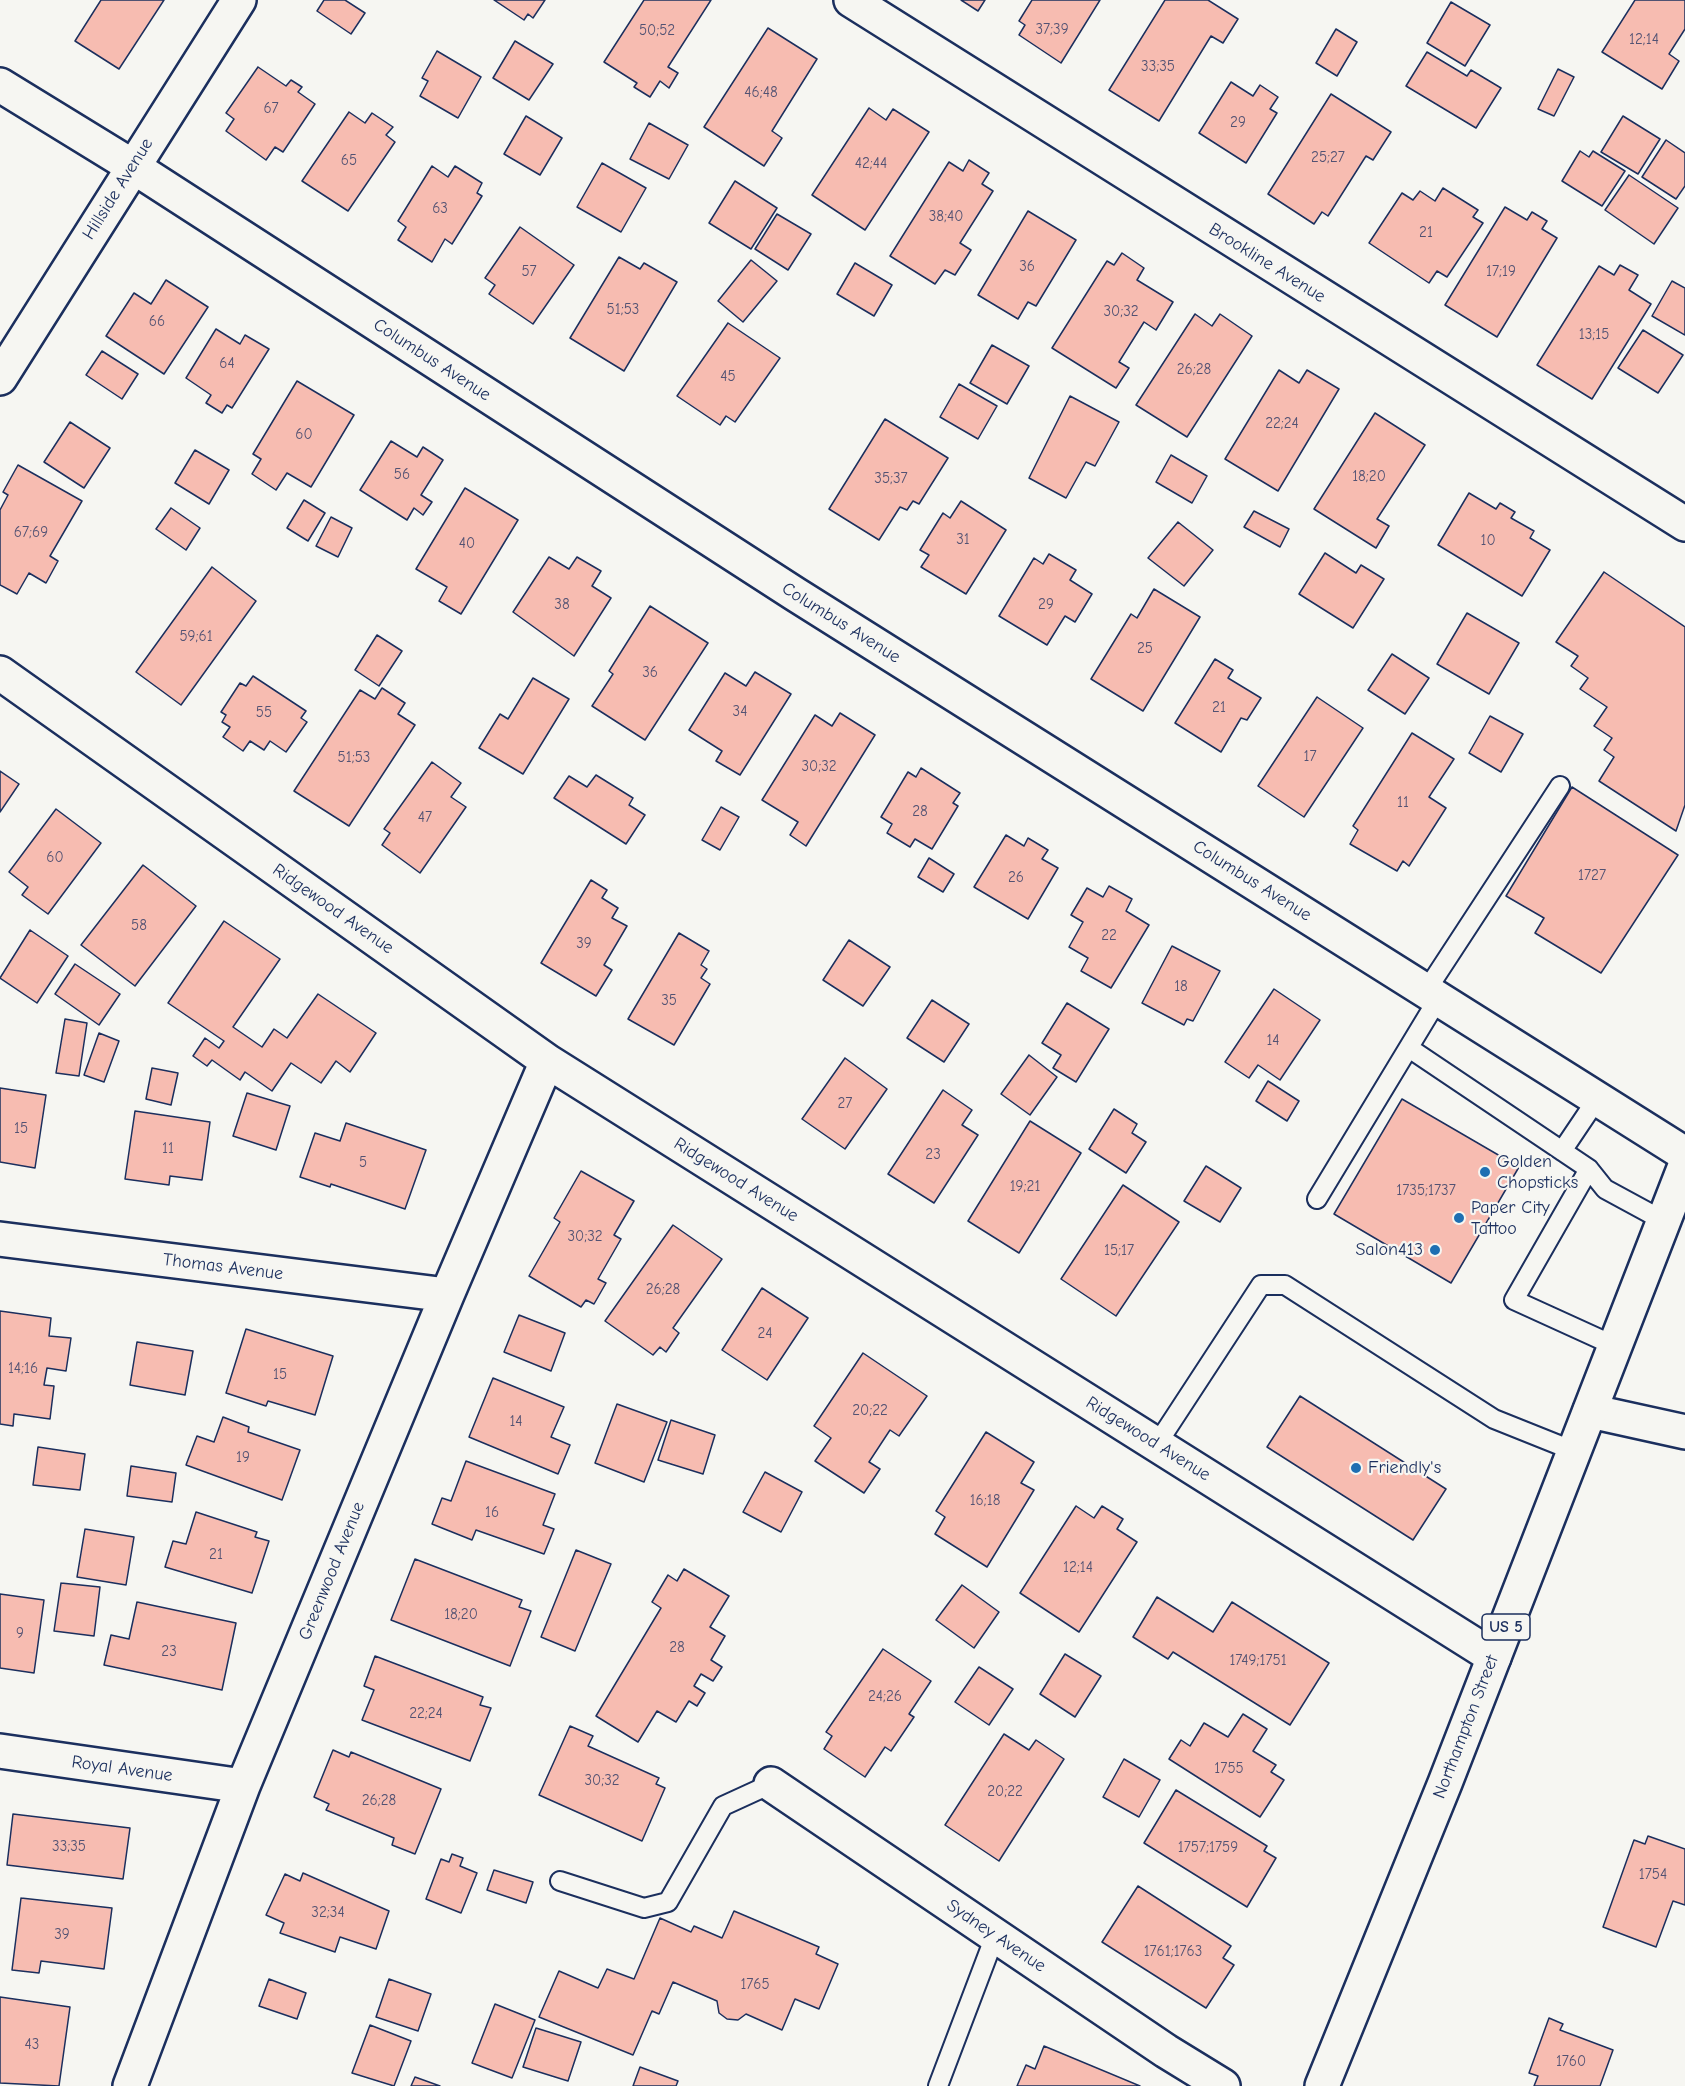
<!DOCTYPE html>
<style>
body{margin:0}
canvas{display:block;background:#f6f6f2}
</style>
<canvas width="1685" height="2086"></canvas>
<script>
const ctx = document.querySelector('canvas').getContext('2d');
ctx.lineJoin = 'round';
function fill(path, color) { ctx.fillStyle = color; ctx.fill(path, 'evenodd'); }
const poly = rows => new Path2D(rows.map(r => 'M' + r).join(''));
function strokePath(path, color, width, dash) { ctx.strokeStyle = color; ctx.lineWidth = width; ctx.lineCap = dash ? 'butt' : 'round'; ctx.setLineDash(dash || []); ctx.stroke(path); }
function drawText(font, color, halo, rows, align = 'center') {
  ctx.font = font + ' "Comic Neue",sans-serif'; ctx.lineWidth = 4.5; ctx.setLineDash([]); ctx.textBaseline = 'middle'; ctx.strokeStyle = halo; ctx.fillStyle = color; for (const [text, x, y, turn = 0] of rows) {
    ctx.save(); ctx.translate(x, y); ctx.rotate((+turn || 0) * Math.PI / 180); ctx.textAlign = isNaN(turn) ? turn : align; if (halo) ctx.strokeText(text, 0, 0); ctx.fillText(text, 0, 0); ctx.restore();
  }
}
const building = poly([
 [101,0,164,0,119,69,75,41,101,0],
 [324,0,345,0,365,13,351,34,317,11,324,0],
 [494,0,545,0,533,18,528,14,524,20,494,0],
 [644,0,711,0,668,67,678,73,669,88,660,81,650,97,634,87,637,83,604,62,644,0],
 [961,0,985,0,978,11,961,0],
 [1032,0,1100,0,1061,63,1019,35,1025,25,1019,21,1032,0],
 [1165,0,1208,0,1238,19,1223,43,1211,36,1159,121,1109,90,1165,0],
 [1635,0,1685,0,1685,29,1669,54,1679,61,1662,89,1602,52,1635,0],
 [1451,2,1490,25,1465,66,1427,43,1451,2],
 [768,28,817,59,772,131,782,138,764,166,704,127,768,28],
 [1336,29,1357,42,1337,76,1316,63,1336,29],
 [515,41,553,64,529,100,493,78,515,41],
 [437,51,481,77,458,118,420,96,428,81,422,78,437,51],
 [1427,52,1467,76,1471,70,1501,88,1476,128,1406,86,1427,52],
 [258,67,286,86,291,80,302,87,298,92,315,104,283,152,275,147,266,160,226,131,234,119,226,113,258,67],
 [1558,69,1574,77,1554,116,1538,109,1558,69],
 [1231,82,1253,96,1260,85,1278,97,1270,109,1277,113,1246,163,1199,133,1231,82],
 [1331,94,1391,132,1373,160,1366,156,1328,216,1322,212,1314,224,1268,194,1331,94],
 [869,108,886,120,893,109,929,132,865,230,812,195,869,108],
 [349,112,365,123,372,113,393,127,386,135,395,142,348,211,302,181,349,112],
 [526,116,562,138,540,175,504,154,526,116],
 [1623,116,1660,139,1638,174,1601,152,1623,116],
 [649,123,688,145,669,179,630,159,649,123],
 [1666,140,1685,153,1685,186,1676,199,1642,177,1666,140],
 [1580,151,1589,157,1593,151,1625,171,1602,206,1562,181,1580,151],
 [969,160,989,173,982,184,993,191,960,243,971,250,955,275,945,270,935,284,890,256,949,162,963,171,969,160],
 [602,163,646,188,621,232,577,207,602,163],
 [432,166,448,177,455,166,482,183,477,193,482,196,452,244,445,239,432,262,398,240,406,227,398,221,432,166],
 [1629,175,1678,208,1654,244,1605,210,1629,175],
 [735,181,777,208,751,249,709,223,735,181],
 [1443,188,1478,210,1473,217,1483,223,1447,277,1437,271,1429,283,1369,243,1402,193,1413,200,1420,191,1435,201,1443,188],
 [1505,207,1527,220,1532,212,1547,221,1542,229,1557,238,1497,337,1445,305,1505,207],
 [1028,211,1076,240,1036,306,1028,302,1018,319,978,295,1028,211],
 [777,214,811,234,788,270,755,249,777,214],
 [520,227,574,265,533,324,489,294,495,285,485,278,520,227],
 [1122,253,1144,268,1137,280,1173,302,1156,330,1144,322,1119,362,1129,368,1116,388,1052,348,1107,261,1114,265,1122,253],
 [619,257,640,269,644,263,677,282,624,371,570,338,619,257],
 [751,260,777,281,743,322,718,301,751,260],
 [855,263,892,285,874,316,837,294,855,263],
 [1620,265,1638,275,1629,290,1651,304,1592,399,1537,365,1599,266,1614,275,1620,265],
 [166,280,208,307,164,374,106,336,134,293,151,304,166,280],
 [1672,281,1685,288,1685,335,1652,316,1672,281],
 [1195,314,1212,326,1220,314,1252,336,1187,437,1136,405,1195,314],
 [728,323,780,358,735,422,726,416,720,425,677,396,728,323],
 [216,329,240,344,245,335,269,349,232,408,227,405,222,413,206,403,211,395,186,378,216,329],
 [1643,330,1683,355,1658,393,1618,368,1643,330],
 [992,345,1029,366,1007,404,970,383,992,345],
 [102,351,138,374,122,399,86,375,102,351],
 [1279,370,1299,383,1307,370,1339,389,1278,491,1225,459,1279,370],
 [297,381,354,415,311,487,287,473,276,490,252,474,261,459,253,454,297,381],
 [959,384,997,406,978,439,940,417,959,384],
 [1070,396,1119,422,1095,466,1086,462,1066,498,1029,478,1070,396],
 [1375,413,1425,445,1377,519,1389,526,1376,548,1314,509,1375,413],
 [885,419,948,458,919,504,913,501,907,510,900,507,879,540,829,509,885,419],
 [70,422,110,448,84,488,44,462,70,422],
 [391,441,417,457,423,447,443,460,421,495,432,502,423,515,414,508,407,520,360,490,391,441],
 [195,450,229,470,209,504,175,483,195,450],
 [1171,455,1207,476,1192,503,1156,482,1171,455],
 [18,465,82,501,50,556,58,561,46,583,29,573,17,594,0,585,0,510,8,495,3,492,18,465],
 [465,488,518,520,461,614,439,601,447,587,416,569,465,488],
 [1469,493,1496,509,1500,503,1515,512,1511,518,1534,531,1530,538,1550,550,1522,596,1438,545,1469,493],
 [304,500,325,513,308,541,287,528,304,500],
 [961,501,1006,530,966,594,921,567,929,555,920,550,943,513,950,518,961,501],
 [171,508,200,528,186,550,156,529,171,508],
 [1254,511,1289,529,1280,547,1244,527,1254,511],
 [331,517,352,528,338,557,316,546,331,517],
 [1178,522,1213,550,1184,586,1148,558,1178,522],
 [1325,553,1356,573,1361,565,1384,579,1353,628,1299,594,1325,553],
 [1049,554,1076,570,1070,580,1092,594,1075,622,1065,616,1047,645,999,616,1034,558,1043,564,1049,554],
 [549,557,569,569,577,557,601,571,592,586,611,598,574,656,513,612,549,557],
 [212,567,256,601,181,705,136,672,212,567],
 [1604,572,1685,627,1685,805,1676,831,1599,781,1614,757,1604,750,1612,738,1594,726,1607,707,1580,689,1588,678,1571,666,1578,656,1556,642,1604,572],
 [1154,589,1200,617,1143,711,1091,679,1131,614,1137,618,1154,589],
 [650,606,708,643,645,740,592,706,613,674,609,671,650,606],
 [1467,613,1519,643,1489,694,1437,664,1467,613],
 [377,635,402,651,379,686,355,670,377,635],
 [1392,654,1429,678,1405,714,1368,690,1392,654],
 [1215,659,1233,670,1228,678,1261,698,1247,720,1241,718,1221,752,1175,723,1215,659],
 [755,672,791,694,740,775,716,761,722,751,689,730,725,673,746,686,755,672],
 [253,676,306,711,301,718,307,722,286,752,270,741,264,750,250,741,243,751,223,737,230,727,222,722,226,715,221,712,240,683,246,686,253,676],
 [533,678,569,699,523,774,479,748,500,714,508,719,533,678],
 [382,688,405,703,398,714,415,725,349,826,294,791,360,690,375,699,382,688],
 [1317,697,1363,728,1304,817,1258,786,1317,697],
 [840,713,875,735,806,846,790,835,798,822,762,800,815,715,832,726,840,713],
 [1490,716,1523,734,1501,772,1469,753,1490,716],
 [1412,733,1454,759,1429,797,1446,808,1409,866,1403,861,1397,871,1350,844,1358,830,1353,826,1412,733],
 [432,762,461,783,451,797,466,807,420,873,382,845,390,833,384,829,432,762],
 [921,768,960,793,953,803,958,806,932,849,915,839,910,847,887,833,892,824,881,817,908,772,916,777,921,768],
 [0,771,19,784,0,812,0,771],
 [596,775,633,798,629,805,645,815,626,844,554,798,569,776,587,787,596,775],
 [1572,787,1678,855,1601,973,1535,933,1544,918,1506,896,1572,787],
 [721,807,739,817,720,850,702,840,721,807],
 [56,809,101,843,48,914,22,895,28,887,9,872,56,809],
 [1006,835,1024,846,1028,838,1048,850,1042,859,1058,868,1028,919,974,887,1006,835],
 [929,858,954,874,943,892,918,877,929,858],
 [143,865,196,906,135,986,81,945,143,865],
 [591,880,607,890,602,898,618,908,612,918,627,926,604,965,612,970,596,996,541,963,591,880],
 [1109,886,1132,899,1126,911,1149,925,1111,988,1081,971,1088,958,1069,947,1083,922,1071,915,1087,888,1103,897,1109,886],
 [224,921,280,959,233,1027,262,1047,274,1029,287,1038,318,994,376,1033,350,1072,336,1061,321,1083,291,1063,272,1091,245,1072,240,1080,212,1060,207,1066,193,1056,205,1038,219,1048,224,1041,168,1003,224,921],
 [30,930,68,956,37,1003,0,978,30,930],
 [679,933,709,951,701,965,707,969,701,978,710,984,674,1045,628,1019,679,933],
 [849,940,890,967,863,1006,823,980,849,940],
 [1172,946,1220,971,1193,1021,1187,1019,1184,1025,1142,1003,1172,946],
 [75,964,120,994,99,1025,55,994,75,964],
 [1274,989,1320,1020,1280,1080,1258,1065,1249,1078,1225,1062,1274,989],
 [932,1000,969,1024,944,1062,907,1038,932,1000],
 [1067,1003,1109,1029,1076,1082,1053,1068,1061,1055,1042,1043,1067,1003],
 [65,1019,87,1023,79,1076,56,1073,65,1019],
 [99,1033,119,1041,104,1082,84,1075,99,1033],
 [1029,1055,1057,1077,1030,1115,1001,1094,1029,1055],
 [845,1058,887,1089,845,1149,802,1119,845,1058],
 [152,1068,178,1073,171,1105,146,1099,152,1068],
 [1268,1081,1299,1101,1287,1121,1256,1101,1268,1081],
 [0,1088,46,1095,35,1168,0,1162,0,1088],
 [943,1090,972,1110,962,1125,978,1135,934,1203,888,1174,943,1090],
 [247,1093,290,1106,276,1150,233,1136,247,1093],
 [1402,1099,1519,1167,1451,1283,1334,1214,1402,1099],
 [1114,1109,1137,1124,1132,1133,1146,1142,1126,1173,1089,1149,1114,1109],
 [135,1111,210,1122,202,1180,170,1176,169,1185,125,1179,135,1111],
 [1030,1121,1081,1153,1019,1253,968,1221,1030,1121],
 [346,1123,426,1150,405,1209,331,1184,330,1187,300,1177,315,1133,340,1141,346,1123],
 [1206,1166,1241,1188,1220,1222,1184,1201,1206,1166],
 [581,1171,634,1201,614,1235,621,1239,598,1279,606,1283,594,1304,586,1300,581,1307,529,1276,560,1222,554,1218,581,1171],
 [1123,1185,1179,1222,1116,1316,1061,1279,1123,1185],
 [673,1225,722,1259,673,1328,679,1333,666,1352,660,1347,653,1355,605,1321,673,1225],
 [762,1288,808,1318,767,1380,722,1350,762,1288],
 [0,1311,51,1318,49,1336,71,1338,66,1371,47,1368,44,1385,54,1386,50,1419,14,1414,13,1426,0,1424,0,1311],
 [519,1315,565,1333,551,1371,504,1352,519,1315],
 [246,1329,333,1356,315,1415,268,1401,266,1406,226,1393,246,1329],
 [137,1342,193,1351,185,1395,130,1385,137,1342],
 [863,1353,927,1396,899,1436,890,1430,869,1462,880,1469,864,1493,815,1461,831,1438,814,1426,863,1353],
 [493,1378,564,1407,551,1437,570,1445,558,1474,469,1437,493,1378],
 [1300,1396,1446,1489,1413,1540,1267,1447,1300,1396],
 [617,1404,667,1422,644,1482,595,1463,617,1404],
 [223,1417,249,1427,248,1432,300,1450,282,1500,186,1465,197,1436,214,1442,223,1417],
 [671,1420,715,1435,703,1474,658,1460,671,1420],
 [986,1432,1034,1462,1021,1483,1034,1490,987,1567,935,1534,945,1517,936,1511,986,1432],
 [38,1447,85,1454,80,1490,33,1485,38,1447],
 [466,1461,555,1494,543,1525,554,1529,544,1554,476,1530,472,1540,432,1524,442,1498,451,1501,466,1461],
 [131,1466,176,1473,172,1502,127,1496,131,1466],
 [765,1472,802,1492,781,1532,743,1512,765,1472],
 [1076,1506,1094,1518,1102,1506,1123,1519,1117,1529,1137,1542,1079,1632,1020,1593,1076,1506],
 [196,1512,257,1532,255,1537,269,1541,252,1593,165,1567,173,1541,186,1544,196,1512],
 [85,1529,134,1537,126,1585,77,1577,85,1529],
 [576,1550,611,1564,575,1651,541,1637,576,1550],
 [415,1559,522,1600,519,1607,531,1611,510,1666,391,1620,415,1559],
 [684,1569,729,1596,710,1627,725,1636,711,1660,722,1667,713,1681,701,1674,694,1686,705,1693,697,1706,689,1701,676,1722,657,1711,638,1742,596,1716,661,1608,652,1602,668,1575,677,1581,684,1569],
 [61,1583,100,1587,94,1636,54,1631,61,1583],
 [962,1585,999,1612,974,1648,936,1620,962,1585],
 [0,1594,44,1600,34,1673,0,1668,0,1594],
 [1157,1597,1213,1632,1232,1602,1329,1663,1290,1725,1173,1652,1168,1659,1133,1637,1157,1597],
 [137,1602,236,1623,222,1690,104,1665,111,1635,129,1639,137,1602],
 [883,1649,931,1681,909,1714,914,1717,891,1751,885,1747,865,1777,824,1749,832,1736,826,1732,883,1649],
 [1065,1654,1101,1676,1075,1717,1040,1694,1065,1654],
 [375,1656,483,1697,480,1705,491,1708,470,1761,362,1720,374,1690,364,1686,375,1656],
 [979,1667,1013,1689,989,1725,955,1702,979,1667],
 [1243,1714,1267,1729,1253,1751,1276,1765,1271,1772,1284,1780,1260,1817,1169,1759,1181,1740,1190,1746,1204,1723,1228,1737,1243,1714],
 [570,1726,593,1736,588,1746,659,1778,656,1784,665,1788,642,1841,539,1795,570,1726],
 [1004,1734,1029,1750,1036,1740,1064,1759,999,1861,945,1825,1004,1734],
 [333,1750,349,1757,351,1752,441,1789,415,1854,392,1845,394,1838,326,1810,329,1804,314,1797,333,1750],
 [1124,1759,1160,1780,1139,1817,1103,1797,1124,1759],
 [1176,1790,1267,1846,1264,1851,1276,1858,1247,1907,1144,1843,1176,1790],
 [13,1814,130,1828,123,1879,7,1865,13,1814],
 [1648,1836,1685,1849,1685,1905,1673,1901,1656,1947,1603,1927,1634,1840,1645,1844,1648,1836],
 [452,1854,463,1858,460,1866,477,1873,461,1913,426,1899,441,1859,449,1862,452,1854],
 [494,1870,533,1882,526,1903,487,1890,494,1870],
 [303,1873,389,1911,376,1949,340,1937,335,1952,280,1933,284,1923,266,1915,285,1874,300,1881,303,1873],
 [1138,1886,1231,1946,1223,1958,1234,1965,1206,2008,1102,1942,1138,1886],
 [21,1898,112,1908,104,1969,41,1961,39,1973,12,1970,21,1898],
 [734,1911,819,1947,816,1954,838,1964,819,2009,795,1999,782,2030,746,2014,738,2020,727,2019,719,2013,717,2001,673,1982,659,2014,652,2011,633,2055,539,2017,559,1971,598,1988,607,1969,634,1979,660,1918,691,1932,694,1926,722,1938,734,1911],
 [269,1979,306,1993,297,2019,259,2006,269,1979],
 [389,1979,431,1994,418,2031,376,2017,389,1979],
 [0,1997,70,2007,59,2086,0,2083,0,1997],
 [495,2004,535,2020,512,2078,472,2063,495,2004],
 [1549,2018,1563,2024,1560,2030,1613,2050,1600,2086,1534,2086,1538,2076,1529,2073,1549,2018],
 [370,2025,411,2041,394,2086,352,2073,370,2025],
 [536,2028,581,2042,568,2081,523,2067,536,2028],
 [1044,2046,1140,2086,1017,2086,1026,2065,1035,2069,1044,2046],
 [640,2067,678,2081,676,2086,633,2086,640,2067],
 [415,2077,440,2086,411,2086,415,2077]
]);
fill(building, '#f7bcb1');
strokePath(building, '#1b2f5e', 1.5);
const lane = poly([
 [1426,991,1560,786],
 [1409,1048,1589,1169,1605,1189,1664,1221],
 [1562,1151,1597,1099],
 [1589,1169,1514,1300,1615,1346],
 [1317,1199,1438,999],
 [1157,1444,1261,1285,1285,1285,1494,1419,1574,1451],
 [560,1881,644,1908,668,1902,723,1806,771,1784],
 [938,2086,995,1936]
]);
const street = poly([
 [851,0,1685,524],
 [0,85,132,166,795,594,1685,1154],
 [0,673,547,1061,1494,1657],
 [0,1239,447,1295],
 [0,1751,243,1786],
 [771,1784,1166,2051,1223,2086],
 [130,2086,243,1786,447,1295,547,1061]
]);
const secondary = poly([
 [0,378,239,0],
 [1590,1411,1685,1432]
]);
const primary = poly([
 [1322,2086,1445,1783,1685,1166]
]);
strokePath(lane, '#1b2f5e', 22);
strokePath(street, '#1b2f5e', 38);
strokePath(secondary, '#1b2f5e', 38);
strokePath(primary, '#1b2f5e', 38);
strokePath(lane, '#f6f6f2', 18);
strokePath(street, '#f6f6f2', 33);
strokePath(secondary, '#f6f6f2', 33);
strokePath(primary, '#f6f6f2', 33);
for (const [x, y, r, color] of [
 [1485,1172,6,"#1f6fb2"],
 [1459,1218,6,"#1f6fb2"],
 [1435,1250,6,"#1f6fb2"],
 [1356,1468,6,"#1f6fb2"]
]) { const dot = new Path2D(); dot.arc(x, y, r, 0, 2 * Math.PI); ctx.fillStyle = color; ctx.fill(dot); strokePath(dot, '#f6f6f2', 2); }
drawText('15px', '#525273', null, [
 ["37;39",1052,30],
 ["50;52",657,31],
 ["12;14",1644,40],
 ["33;35",1158,67],
 ["46;48",761,93],
 ["67",271,109],
 ["29",1238,123],
 ["25;27",1328,158],
 ["65",349,161],
 ["42;44",871,164],
 ["63",440,209],
 ["38;40",946,217],
 ["21",1426,233],
 ["36",1027,267],
 ["57",529,272],
 ["17;19",1501,272],
 ["51;53",623,310],
 ["30;32",1121,312],
 ["66",157,322],
 ["13;15",1594,335],
 ["64",227,364],
 ["26;28",1194,370],
 ["45",728,377],
 ["22;24",1282,424],
 ["60",304,435],
 ["56",402,475],
 ["18;20",1369,477],
 ["35;37",891,479],
 ["67;69",31,533],
 ["31",963,540],
 ["10",1488,541],
 ["40",467,544],
 ["38",562,605],
 ["29",1046,605],
 ["59;61",196,637],
 ["25",1145,649],
 ["36",650,673],
 ["21",1219,708],
 ["34",740,712],
 ["55",264,713],
 ["17",1310,757],
 ["51;53",354,758],
 ["30;32",819,767],
 ["11",1403,803],
 ["28",920,812],
 ["47",425,818],
 ["60",55,858],
 ["1727",1592,876],
 ["26",1016,878],
 ["58",139,926],
 ["22",1109,936],
 ["39",584,944],
 ["18",1181,987],
 ["35",669,1001],
 ["14",1273,1041],
 ["27",845,1104],
 ["15",21,1129],
 ["11",168,1149],
 ["23",933,1155],
 ["5",363,1163],
 ["19;21",1025,1187],
 ["1735;1737",1426,1191],
 ["30;32",585,1237],
 ["15;17",1119,1251],
 ["26;28",663,1290],
 ["24",765,1334],
 ["14;16",23,1369],
 ["15",280,1375],
 ["20;22",870,1411],
 ["14",516,1422],
 ["19",243,1458],
 ["16;18",985,1501],
 ["16",492,1513],
 ["21",216,1555],
 ["12;14",1078,1568],
 ["18;20",461,1615],
 ["9",20,1634],
 ["28",677,1648],
 ["23",169,1652],
 ["1749;1751",1258,1661],
 ["24;26",885,1697],
 ["22;24",426,1714],
 ["1755",1229,1769],
 ["30;32",602,1781],
 ["20;22",1005,1792],
 ["26;28",379,1801],
 ["33;35",69,1847],
 ["1757;1759",1208,1848],
 ["1754",1653,1875],
 ["32;34",328,1913],
 ["39",62,1935],
 ["1761;1763",1173,1952],
 ["1765",755,1985],
 ["43",32,2045],
 ["1760",1571,2062]
]);
for (const [x, y, w] of [
 [1506,1627,48]
]) { const box = new Path2D(); box.roundRect(x - w / 2, y - 13, w, 26, 4.5); ctx.fillStyle = '#f6f6f2'; ctx.fill(box); strokePath(box, '#1b2f5e', 1.5); }
drawText('bold 16px', '#1b2f5e', null, [
 ["US 5",1506,1627]
]);
drawText('18px', '#1b2f5e', '#f6f6f2', [
 ["Hillside Avenue",118,189,-58],
 ["Brookline Avenue",1267,263,32],
 ["Columbus Avenue",432,360,33],
 ["Columbus Avenue",841,623,32],
 ["Columbus Avenue",1252,881,32],
 ["Ridgewood Avenue",333,909,35],
 ["Ridgewood Avenue",736,1180,32],
 ["Thomas Avenue",223,1267,7],
 ["Ridgewood Avenue",1148,1439,32],
 ["Greenwood Avenue",332,1571,-68],
 ["Northampton Street",1466,1727,-69],
 ["Royal Avenue",122,1769,8],
 ["Sydney Avenue",996,1936,34]
]);
drawText('18px', '#1b2f5e', '#f6f6f2', [
 ["Golden",1497,1162],
 ["Chopsticks",1497,1183],
 ["Paper City",1471,1208],
 ["Tattoo",1471,1229],
 ["Salon413",1423,1250,"right"],
 ["Friendly's",1368,1468]
], 'left');
</script>
